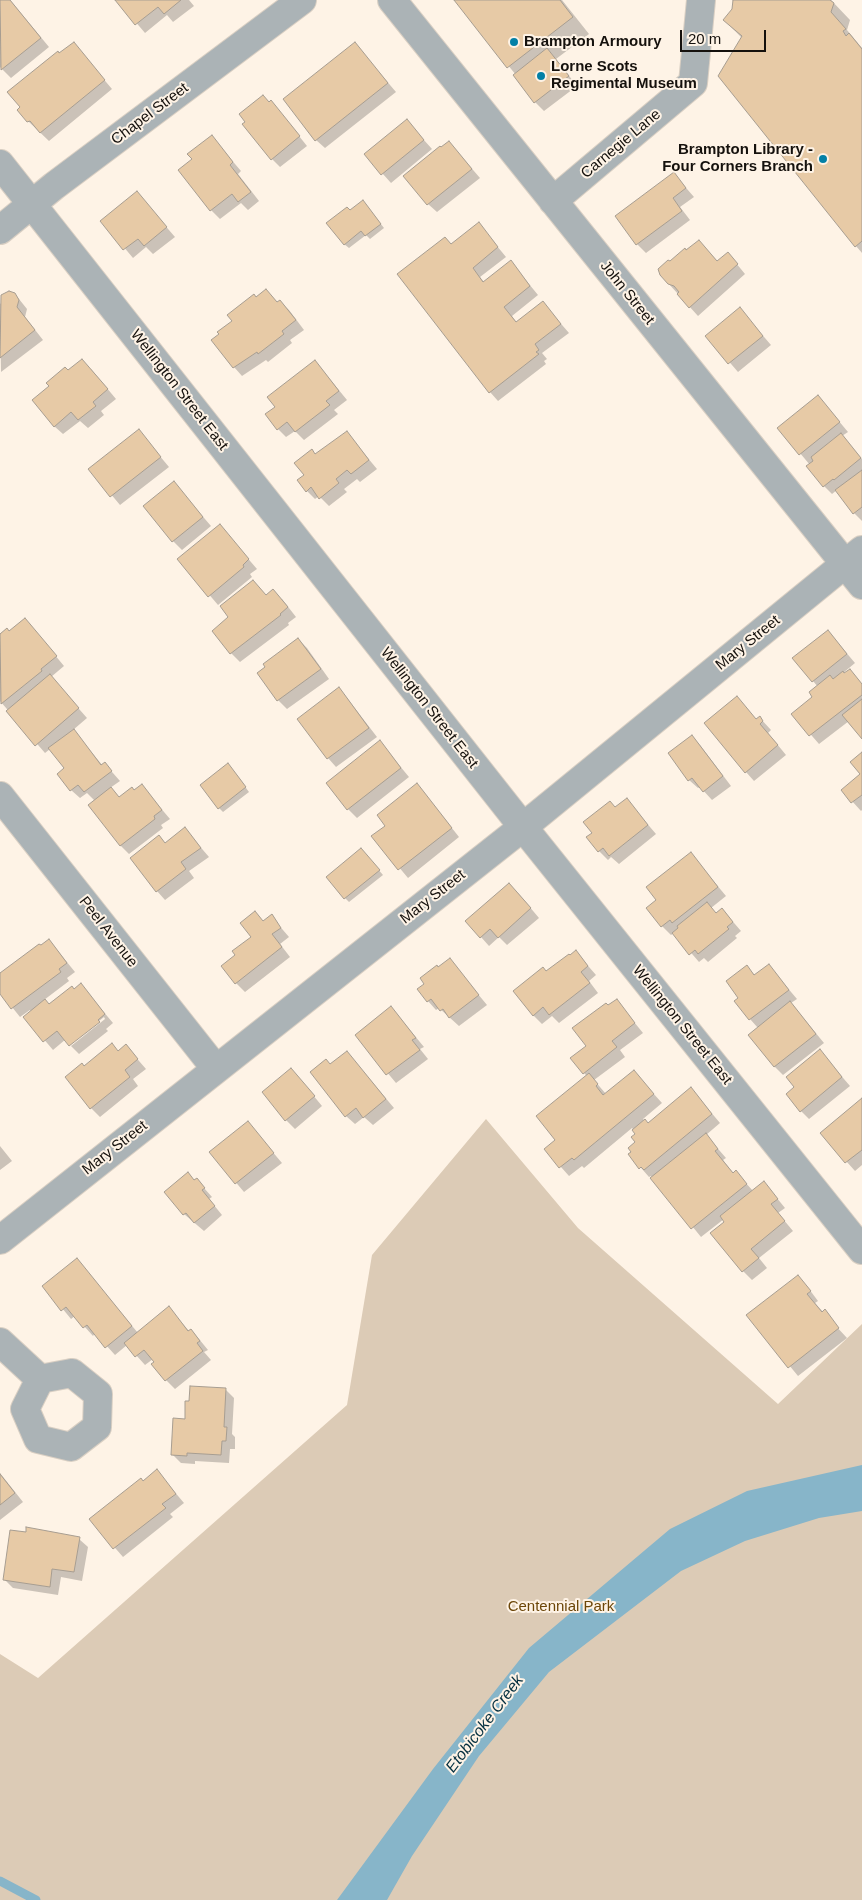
<!DOCTYPE html>
<style>
body{margin:0}
#map{position:relative;width:862px;height:1900px;overflow:hidden;background:#fef3e6;font-family:Helvetica,sans-serif}
canvas{display:block}
.scale{position:absolute;left:680px;top:30px;width:86px;height:22px;box-sizing:border-box;border:2px solid #15110d;border-top:0;padding-left:6px;font-size:15px;line-height:18px;white-space:nowrap;color:#15110d;-webkit-text-stroke:4px #fef3e6;paint-order:stroke}
</style>
<div id="map">
<canvas width="862" height="1900"></canvas>
<div class="scale">20 m</div>
</div>
<script>
const ctx = document.querySelector('canvas').getContext('2d');
ctx.lineJoin = 'round';
function fill(path, color) { ctx.fillStyle = color; ctx.fill(path, 'evenodd'); }
const poly = rows => new Path2D(rows.map(r => 'M' + r).join(''));
function strokePath(path, color, width, dash) { ctx.strokeStyle = color; ctx.lineWidth = width; ctx.lineCap = dash ? 'butt' : 'round'; ctx.setLineDash(dash || []); ctx.stroke(path); }
function drawText(font, color, halo, rows, align = 'center') {
  ctx.font = font + ' Helvetica,sans-serif'; ctx.lineWidth = 4; ctx.setLineDash([]); ctx.textBaseline = 'middle'; ctx.strokeStyle = halo; ctx.fillStyle = color; for (const [text, x, y, turn = 0] of rows) {
    ctx.save(); ctx.translate(x, y); ctx.rotate((+turn || 0) * Math.PI / 180); ctx.textAlign = isNaN(turn) ? turn : align; if (halo) ctx.strokeText(text, 0, 0); ctx.fillText(text, 0, 0); ctx.restore();
  }
}
fill(poly([
 [486,1119,578,1228,778,1404,862,1324,862,1900,0,1900,0,1654,38,1678,347,1405,372,1255]
]), '#dccbb6');
fill(poly([
 [862,1465,862,1511,819,1518,745,1541,681,1571,549,1672,479,1756,412,1856,387,1900,337,1900,433,1769,529,1648,670,1529,747,1491]
]), '#87b5c9');
fill(poly([
 [0,0,10,0,49,47,11,78,0,67],
 [117,0,189,0,194,6,173,22,167,15,145,33],
 [455,0,562,0,589,34,556,59,577,86,544,111,535,102,514,76,516,75],
 [735,0,831,0,850,20,847,30,862,48,862,253,856,246,742,38,724,20,733,10],
 [73,43,112,89,49,141,28,121,59,55],
 [355,44,396,92,325,148,316,140],
 [279,111,307,146,280,167,272,159],
 [407,121,432,149,391,183,366,155],
 [212,137,241,171,238,174,259,201,248,210,241,203,220,219,211,210,193,159],
 [449,142,480,178,437,212,428,204,441,148],
 [674,174,694,197,680,207,690,220,646,253,637,244,617,216],
 [137,193,175,237,153,254,146,247,133,258,102,221],
 [367,206,384,228,370,239,366,235,349,248,344,244,350,211],
 [479,224,506,257,480,277,484,282,511,262,538,295,512,316,517,323,543,303,569,333,542,353,547,359,544,361,546,364,498,401,490,392,452,245],
 [699,241,718,262,736,263,745,274,698,316,668,283,670,262],
 [266,290,278,303,280,302,289,310,304,330,290,340,292,343,268,362,266,360,242,376,234,367,256,298],
 [15,294,27,309,25,317,43,340,1,372,0,304],
 [740,309,771,345,738,372,707,336],
 [315,361,347,400,334,410,338,414,304,440,295,431,286,437,278,429,277,407],
 [91,369,116,399,101,411,104,415,88,428,80,421,63,434,54,426],
 [818,396,848,432,842,436,862,459,862,521,854,513,837,490,832,494,824,486,810,465,779,428],
 [139,431,169,467,120,505,90,469],
 [347,433,377,469,360,482,357,479,344,489,347,492,329,506,319,496,315,499,307,491,316,455],
 [174,483,211,526,182,550,173,541],
 [220,526,257,569,250,574,252,577,218,605,179,559],
 [266,596,282,599,296,617,288,623,289,625,240,662,231,653],
 [25,619,64,666,51,677,87,718,73,730,103,766,105,764,120,781,110,788,120,798,135,792,142,786,170,819,161,825,163,828,129,854,120,845,95,801,87,793,80,798,71,790,65,769,50,749,45,753,0,701,0,636,7,630,9,632],
 [828,631,855,663,843,673,845,675,850,671,862,684,862,737,849,721,819,744,793,714,814,698,818,687,794,658],
 [298,639,307,648,329,679,287,709,278,700,258,673],
 [339,689,347,698,377,737,336,767,328,758],
 [760,718,771,730,768,733,786,755,754,781,746,772,756,720],
 [692,737,700,745,731,786,712,800,700,787,698,788,689,780],
 [380,742,409,777,357,818,348,809],
 [862,754,862,810,861,811,842,790,862,774],
 [232,769,249,792,223,812,219,808],
 [425,794,459,837,408,878,373,836],
 [627,800,656,834,619,864,611,857,608,860,599,851,593,833,615,808],
 [185,829,209,857,189,871,194,878,165,900,157,891,159,837,166,844],
 [365,854,383,875,349,902,345,898],
 [691,854,726,896,711,908,717,914,722,909,741,931,735,936,737,938,708,962,704,958,699,962,674,933,671,935,662,926,648,908,657,900],
 [518,893,539,918,507,945,499,937,489,946,481,937],
 [271,916,289,937,280,944,290,957,245,992,236,983,237,956,263,922],
 [49,940,75,972,67,978,69,981,44,1000,50,1005,81,985,113,1023,106,1029,108,1031,79,1054,71,1046,105,1019,104,1017,70,1044,66,1039,53,1050,25,1017,31,1012,30,1010,20,1017,0,992,0,974],
 [576,952,596,975,589,981,598,993,559,1023,552,1016,542,1024,533,1015,546,972],
 [450,960,487,1005,459,1026,439,1008,436,1010,428,1001,426,984,439,969],
 [769,966,797,999,791,1003,824,1043,783,1075,775,1067,758,1028,750,1019,740,998,746,967,756,976],
 [617,1001,643,1033,620,1050,625,1057,594,1080,606,1094,634,1072,662,1103,643,1119,648,1125,699,1098,720,1123,706,1135,726,1158,723,1160,734,1174,736,1172,753,1191,772,1192,785,1208,778,1213,793,1231,759,1258,767,1268,752,1280,743,1271,724,1219,701,1237,653,1178,651,1176,649,1177,629,1154,637,1142,637,1134,632,1128,584,1168,582,1166,569,1176,545,1149,557,1140,587,1076,584,1073,587,1046,608,1007],
 [391,1007,424,1047,420,1049,428,1059,396,1083,356,1035],
 [126,1046,146,1069,133,1079,138,1086,100,1117,91,1108,84,1067,118,1052],
 [820,1051,850,1086,809,1119,801,1111,795,1088],
 [347,1052,394,1108,373,1125,364,1117,355,1124,346,1116],
 [299,1078,322,1106,295,1129,286,1120],
 [862,1100,862,1165,855,1171,821,1133],
 [248,1123,282,1163,244,1192,211,1153],
 [0,1146,12,1161,0,1170],
 [196,1179,212,1197,209,1199,222,1215,204,1231,184,1214,166,1192],
 [77,1260,138,1333,169,1308,189,1331,191,1330,199,1339,208,1350,204,1352,211,1360,175,1389,166,1380,153,1359,145,1365,127,1345,115,1355,95,1333,93,1336,75,1316,71,1319,44,1286],
 [806,1285,818,1301,815,1303,823,1312,847,1338,798,1376,748,1315],
 [226,1390,234,1398,232,1434,235,1437,235,1449,230,1449,229,1463,195,1461,195,1464,181,1463,172,1454,186,1420],
 [157,1471,184,1503,170,1514,173,1517,123,1557,90,1519],
 [0,1473,23,1502,0,1520],
 [79,1539,88,1547,82,1581,61,1577,58,1595,13,1588,4,1579]
]), '#0003');
strokePath(poly([
 [0,1881,36,1900]
]), '#87b5c9', 9);
const building = poly([
 [0,0,10,0,41,38,1,70,0,0],
 [115,0,181,0,164,14,158,7,135,25,115,0],
 [454,0,560,0,573,17,507,68,454,0],
 [733,0,830,0,834,3,831,12,846,29,843,31,846,36,849,33,862,49,862,241,855,247,718,76,742,36,723,20,732,9,733,0],
 [74,42,105,80,40,133,30,121,27,122,17,110,20,107,7,92,58,51,59,53,74,42],
 [355,42,388,83,315,141,283,99,355,42],
 [547,48,569,76,534,103,513,75,547,48],
 [263,95,269,102,271,100,300,136,271,160,242,124,245,122,239,114,263,95],
 [407,119,424,140,381,175,364,154,407,119],
 [212,135,233,162,230,165,251,192,238,202,232,194,210,211,178,170,192,159,187,154,212,135],
 [449,141,472,169,427,205,403,176,440,146,441,147,449,141],
 [674,172,686,188,673,198,682,211,636,245,615,216,674,172],
 [137,191,167,227,144,246,138,239,123,250,100,221,137,191],
 [363,200,381,224,365,236,361,231,344,245,326,223,347,207,350,210,363,200],
 [479,222,498,247,473,268,483,282,511,260,530,286,504,307,516,322,543,301,561,324,535,344,539,350,536,352,539,354,489,393,397,274,445,237,451,244,479,222],
 [699,240,717,261,728,252,738,264,689,308,677,294,679,292,674,286,668,284,660,275,658,269,668,260,670,261,685,248,686,250,699,240],
 [266,289,277,302,280,300,296,320,282,331,284,334,258,354,257,352,233,368,211,340,219,334,217,332,232,321,227,315,254,294,256,297,266,289],
 [9,291,15,293,19,300,17,307,35,330,0,358,1,295,9,291],
 [740,307,763,336,728,364,705,336,740,307],
 [82,359,108,389,93,402,96,406,78,420,71,412,54,427,32,400,49,386,46,383,65,367,68,370,82,359],
 [315,360,339,391,326,401,330,405,295,432,287,422,277,430,265,414,275,407,267,397,315,360],
 [818,395,840,422,799,455,777,428,818,395],
 [139,429,161,457,110,497,88,469,139,429],
 [347,431,369,460,351,474,347,470,336,479,339,483,319,499,311,487,306,492,297,480,304,475,294,463,312,449,315,454,347,431],
 [841,433,861,458,834,480,833,479,823,487,806,466,813,461,811,457,841,433],
 [862,470,862,507,853,514,835,490,862,470],
 [174,481,203,517,172,542,143,506,174,481],
 [220,524,249,559,243,565,244,567,208,597,177,559,220,524],
 [253,580,266,595,273,589,288,607,280,614,281,615,230,654,212,631,228,617,220,606,253,580],
 [25,618,57,656,41,669,42,671,1,704,0,634,7,628,9,631,25,618],
 [828,630,847,654,812,682,792,658,828,630],
 [298,638,321,669,277,701,257,673,265,667,263,664,298,638],
 [850,669,862,684,862,695,809,736,791,714,812,697,809,692,830,675,833,679,843,671,844,673,850,669],
 [50,674,79,708,35,746,6,711,50,674],
 [339,687,369,728,327,759,297,719,339,687],
 [737,696,756,719,760,716,763,721,760,724,778,745,745,773,704,723,737,696],
 [862,699,862,739,842,715,862,699],
 [74,729,101,765,105,762,112,771,84,792,78,785,70,791,57,774,64,768,48,748,74,729],
 [692,735,723,776,703,792,692,778,688,781,668,753,692,735],
 [380,740,401,768,347,810,326,783,380,740],
 [862,752,862,795,851,803,841,790,860,774,850,762,862,752],
 [228,763,246,787,218,809,200,785,228,763],
 [417,783,452,828,398,870,371,836,385,826,377,815,417,783],
 [142,784,162,810,154,816,155,819,120,846,88,805,111,787,119,797,132,787,134,790,142,784],
 [627,798,648,825,609,856,603,848,598,852,586,837,592,833,583,822,610,801,615,807,627,798],
 [185,827,201,848,181,862,186,869,156,892,130,858,159,835,165,843,185,827],
 [361,848,380,870,344,899,326,877,361,848],
 [691,852,718,887,672,923,670,920,661,927,646,908,656,900,646,887,691,852],
 [509,883,531,908,498,938,490,929,480,938,465,921,509,883],
 [707,902,716,913,722,908,733,922,727,927,729,929,698,954,695,950,689,955,672,933,678,928,677,926,707,902],
 [255,911,263,921,272,914,281,928,272,934,282,947,235,984,221,966,235,955,232,951,251,937,240,923,255,911],
 [49,939,67,963,59,969,61,972,11,1009,0,994,0,973,39,944,41,945,49,939],
 [576,950,588,966,581,972,590,983,549,1015,543,1007,533,1016,513,991,543,967,546,971,569,954,570,955,576,950],
 [450,958,479,995,449,1018,443,1009,440,1011,431,999,427,1002,417,989,424,984,420,978,437,965,438,967,450,958],
 [769,964,789,990,749,1020,734,1001,738,998,726,981,747,965,754,975,769,964],
 [81,983,105,1014,98,1020,100,1022,69,1046,57,1031,43,1042,23,1017,45,999,49,1004,72,986,74,989,81,983],
 [617,999,635,1023,612,1041,617,1047,583,1074,570,1058,586,1046,572,1028,606,1003,608,1005,617,999],
 [790,1001,816,1034,774,1067,748,1035,790,1001],
 [391,1006,416,1038,412,1040,420,1050,386,1075,355,1035,391,1006],
 [112,1043,118,1051,126,1044,138,1059,125,1070,130,1077,90,1109,65,1077,82,1063,84,1066,112,1043],
 [820,1049,842,1077,800,1112,786,1094,794,1087,786,1077,820,1049],
 [347,1051,386,1099,363,1118,356,1108,345,1117,310,1072,326,1059,330,1064,347,1051],
 [291,1068,315,1096,285,1121,262,1092,291,1068],
 [634,1070,654,1094,574,1160,572,1158,559,1168,544,1149,555,1140,536,1116,589,1073,598,1084,596,1086,603,1095,634,1070],
 [691,1087,712,1114,644,1170,641,1167,639,1169,628,1154,631,1152,628,1148,635,1142,631,1137,635,1134,632,1130,645,1119,648,1123,691,1087],
 [862,1098,862,1150,845,1163,820,1133,862,1098],
 [248,1121,274,1153,235,1184,209,1152,248,1121],
 [706,1133,718,1149,715,1151,733,1173,736,1170,747,1184,691,1229,650,1178,706,1133],
 [188,1172,194,1180,197,1178,205,1188,202,1190,215,1206,194,1223,186,1213,183,1215,164,1192,188,1172],
 [764,1181,778,1199,771,1204,785,1221,751,1249,759,1258,742,1272,710,1233,724,1222,720,1216,764,1181],
 [77,1258,132,1326,105,1348,87,1325,83,1328,66,1307,61,1311,42,1286,77,1258],
 [798,1275,811,1291,807,1294,822,1312,825,1309,839,1328,788,1368,746,1315,798,1275],
 [169,1306,188,1331,191,1329,200,1341,197,1343,203,1351,165,1381,151,1364,154,1362,144,1350,135,1357,124,1343,169,1306],
 [190,1386,226,1388,224,1427,227,1427,226,1441,222,1441,221,1455,187,1453,187,1456,171,1455,173,1418,185,1419,185,1401,189,1401,190,1386],
 [157,1469,176,1494,162,1504,166,1508,113,1549,89,1519,141,1478,143,1481,157,1469],
 [0,1474,15,1493,0,1505,0,1474],
 [26,1527,80,1537,74,1572,52,1569,50,1587,3,1580,10,1530,26,1532,26,1527]
]);
fill(building, '#e7caa6');
strokePath(building, '#a79d91', 1);
const minor = poly([
 [392,0,862,585],
 [0,164,523,827,862,1250],
 [553,201,693,83,701,0],
 [0,230,54,186,302,0],
 [0,796,216,1069],
 [0,1240,523,827,862,550],
 [0,1342,40,1379],
 [72,1373,98,1394,97,1427,71,1447,38,1439,25,1409,40,1379,72,1373]
]);
strokePath(minor, '#d9cfc3', 30);
strokePath(minor, '#abb3b6', 28);
for (const [x, y, r, color] of [
 [514,42,5,"#0380a6"],
 [541,76,5,"#0380a6"],
 [823,159,5,"#0380a6"]
]) { const dot = new Path2D(); dot.arc(x, y, r, 0, 2 * Math.PI); ctx.fillStyle = color; ctx.fill(dot); strokePath(dot, '#fef3e6', 2); }
drawText('bold 15px', '#15110d', '#fef3e6', [
 ["Brampton Armoury",524,42],
 ["Lorne Scots",551,67],
 ["Regimental Museum",551,84],
 ["Brampton Library -",813,150,"right"],
 ["Four Corners Branch",813,167,"right"]
], 'left');
drawText('15px', '#15110d', '#fef3e6', [
 ["Chapel Street",150,114,-37],
 ["Carnegie Lane",621,144,-40],
 ["John Street",627,293,51],
 ["Wellington Street East",179,390,52],
 ["Mary Street",748,643,-39],
 ["Wellington Street East",429,708,52],
 ["Mary Street",433,897,-38],
 ["Peel Avenue",108,932,52],
 ["Wellington Street East",682,1025,51],
 ["Mary Street",115,1148,-38]
]);
drawText('15px', '#6c4608', '#fef3e6', [
 ["Centennial Park",561,1607]
]);
drawText('italic 16px', '#053040', '#fef3e6', [
 ["Etobicoke Creek",485,1724,-53]
]);
</script>
